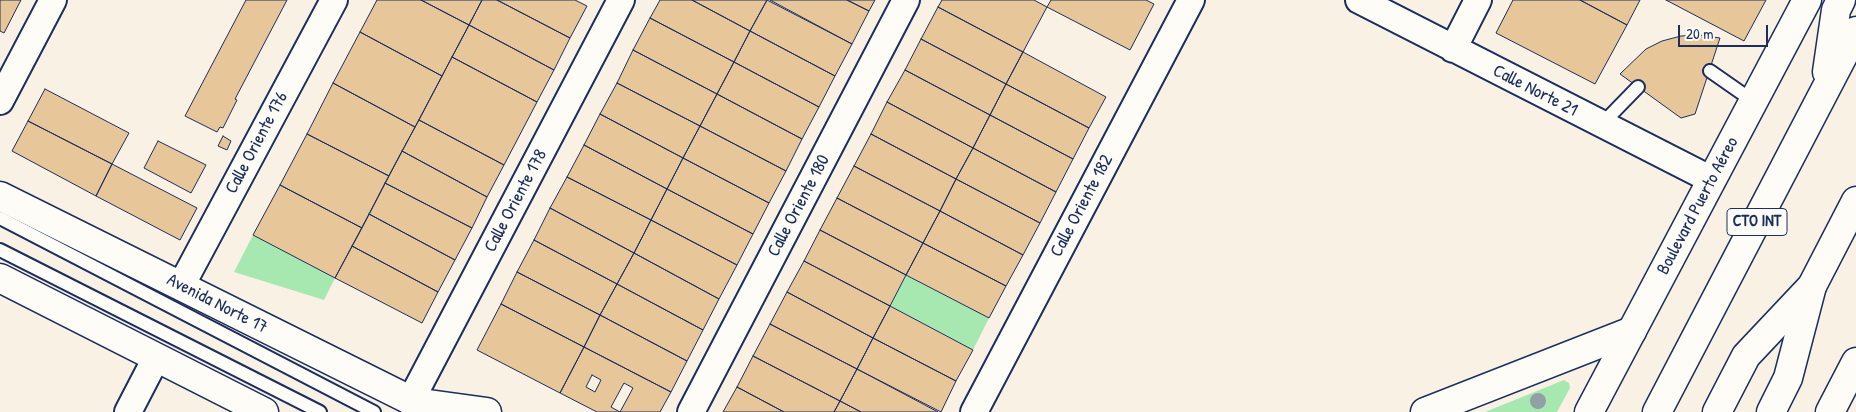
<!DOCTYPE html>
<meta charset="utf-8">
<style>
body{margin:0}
#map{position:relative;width:1856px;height:412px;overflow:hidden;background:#f9f1e4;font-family:"Patrick Hand",sans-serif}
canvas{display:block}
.scale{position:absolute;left:1678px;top:25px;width:90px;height:22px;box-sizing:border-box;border:2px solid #1b2f5e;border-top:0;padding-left:6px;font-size:15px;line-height:18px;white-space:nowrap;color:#1b2f5e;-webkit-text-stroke:4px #fdfcf7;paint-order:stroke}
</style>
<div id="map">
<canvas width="1856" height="412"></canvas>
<div class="scale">20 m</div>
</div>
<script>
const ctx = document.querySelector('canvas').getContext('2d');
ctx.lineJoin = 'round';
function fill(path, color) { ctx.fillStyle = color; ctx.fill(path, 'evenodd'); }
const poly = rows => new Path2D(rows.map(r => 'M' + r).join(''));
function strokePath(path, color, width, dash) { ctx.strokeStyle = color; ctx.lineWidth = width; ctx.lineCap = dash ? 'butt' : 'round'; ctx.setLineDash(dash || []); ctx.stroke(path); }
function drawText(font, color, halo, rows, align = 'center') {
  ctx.font = font + ' "Patrick Hand",sans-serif'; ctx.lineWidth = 5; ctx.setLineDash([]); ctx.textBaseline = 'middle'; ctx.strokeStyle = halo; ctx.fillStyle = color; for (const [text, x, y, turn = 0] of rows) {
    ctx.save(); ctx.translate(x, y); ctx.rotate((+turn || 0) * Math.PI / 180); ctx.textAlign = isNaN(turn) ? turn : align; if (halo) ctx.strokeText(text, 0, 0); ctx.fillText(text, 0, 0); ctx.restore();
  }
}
fill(poly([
 [253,235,335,278,324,300,234,272],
 [906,275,989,318,973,350,890,306],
 [1564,380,1569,383,1570,388,1557,412,1485,412]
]), '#a7e8b1');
const building = poly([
 [0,0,21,0,4,33,0,31,0,0],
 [246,0,287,0,235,99,237,100,223,128,220,127,217,132,185,116,246,0],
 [377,0,421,0,469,25,442,76,360,32,377,0],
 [421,0,482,0,469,25,421,0],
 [482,0,497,0,570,38,554,70,469,25,482,0],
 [497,0,575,0,587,6,570,38,497,0],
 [660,0,692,0,750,31,734,62,650,18,660,0],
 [692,0,767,0,750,31,692,0],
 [767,0,852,44,835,76,750,31,767,0],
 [770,0,847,0,869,11,852,44,770,0],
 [847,0,875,0,869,11,847,0],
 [942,0,1034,0,1047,7,1023,52,938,7,942,0],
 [1051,0,1146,0,1154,4,1130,50,1047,7,1051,0],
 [1513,0,1580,0,1627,25,1595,84,1496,33,1513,0],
 [1580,0,1640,0,1627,25,1580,0],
 [1666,0,1766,0,1744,41,1666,0],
 [938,7,1023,52,1006,84,921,39,938,7],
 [650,18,734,62,717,94,633,50,650,18],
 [469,25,554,70,537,102,452,57,469,25],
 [750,31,835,76,819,107,734,62,750,31],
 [360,32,442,76,415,127,333,83,360,32],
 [1700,35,1720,38,1695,114,1681,118,1620,74,1646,49,1662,41,1681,36,1700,35],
 [921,39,1006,84,990,115,905,70,921,39],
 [633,50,717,94,700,126,617,83,633,50],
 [1023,52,1106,97,1089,128,1006,84,1023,52],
 [452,57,537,102,504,165,419,120,452,57],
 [734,62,819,107,802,139,717,94,734,62],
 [905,70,990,115,973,148,887,102,905,70],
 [333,83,415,127,389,176,307,134,333,83],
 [617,83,700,126,683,158,600,114,617,83],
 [1006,84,1089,128,1073,159,990,115,1006,84],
 [45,89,129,133,112,164,28,121,45,89],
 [717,94,802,139,786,171,700,126,717,94],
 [887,102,973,148,956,179,871,134,887,102],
 [600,114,683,158,667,189,584,145,600,114],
 [990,115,1073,159,1056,192,973,148,990,115],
 [419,120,504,165,487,197,402,151,419,120],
 [28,121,112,164,96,196,12,151,28,121],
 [700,126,786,171,769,203,683,158,700,126],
 [307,134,389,176,362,228,280,185,307,134],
 [871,134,956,179,940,211,854,166,871,134],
 [223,136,231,141,227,150,218,146,223,136],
 [158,141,206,165,191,193,144,168,158,141],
 [584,145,667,189,651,220,567,177,584,145],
 [973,148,1056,192,1040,223,956,179,973,148],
 [402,151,487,197,472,228,385,183,402,151],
 [683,158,769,203,753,234,667,189,683,158],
 [112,164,197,208,180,240,96,196,112,164],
 [854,166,940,211,923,243,837,198,854,166],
 [567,177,651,220,634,253,550,208,567,177],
 [956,179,1040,223,1023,255,940,211,956,179],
 [385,183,472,228,455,260,369,214,385,183],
 [280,185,362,228,335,278,253,235,280,185],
 [667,189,753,234,737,265,651,220,667,189],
 [837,198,923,243,906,275,820,230,837,198],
 [550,208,634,253,617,284,534,240,550,208],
 [940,211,1023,255,1006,286,923,243,940,211],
 [369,214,455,260,438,292,352,246,369,214],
 [651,220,737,265,719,299,634,253,651,220],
 [820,230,906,275,890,306,804,261,820,230],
 [534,240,617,284,600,315,517,272,534,240],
 [923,243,1006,286,989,318,906,275,923,243],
 [352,246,438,292,422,323,335,278,352,246],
 [634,253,719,299,703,330,617,284,634,253],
 [804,261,890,306,873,338,787,292,804,261],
 [517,272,600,315,584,347,501,304,517,272],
 [617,284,703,330,687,361,600,315,617,284],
 [787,292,873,338,857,369,770,324,787,292],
 [501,304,584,347,560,393,477,350,501,304],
 [890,306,973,350,956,381,873,338,890,306],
 [600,315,687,361,671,392,584,347,600,315],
 [770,324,857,369,840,401,753,356,770,324],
 [873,338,956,381,941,412,857,369,873,338],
 [584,347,671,392,660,412,620,412,633,388,624,383,611,407,620,412,597,412,560,393,584,347],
 [592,375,601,380,595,392,586,387,592,375],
 [753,356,840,401,834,412,784,412,737,387,753,356],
 [857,369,938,412,861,412,840,401,857,369],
 [737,387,784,412,723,412,737,387],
 [840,401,861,412,834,412,840,401]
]);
fill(building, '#e7c699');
strokePath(building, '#1b2f5e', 1);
const service = poly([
 [1710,71,1753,101],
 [1601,125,1638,87],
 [0,218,374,412],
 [0,250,320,412]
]);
const minor = poly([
 [1359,0,1712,180],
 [1453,49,1478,0],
 [0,101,53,0],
 [181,286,334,0],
 [410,402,621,0],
 [128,412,156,358],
 [691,412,906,0],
 [974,412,1191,0]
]);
const tertiary = poly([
 [1830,412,1856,362]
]);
const secondary = poly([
 [1589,412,1807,0],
 [1771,412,1788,378,1812,286]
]);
const primary = poly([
 [0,196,434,412],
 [0,278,264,412],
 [414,402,487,412],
 [1425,412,1632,331]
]);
const motorway = poly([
 [1827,72,1836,10,1841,0],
 [1657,412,1856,31],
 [1717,412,1746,356,1812,286,1856,201]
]);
strokePath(service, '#1b2f5e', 16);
strokePath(minor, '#1b2f5e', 30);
strokePath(tertiary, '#1b2f5e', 31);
strokePath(secondary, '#1b2f5e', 31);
strokePath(primary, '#1b2f5e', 31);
strokePath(motorway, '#1b2f5e', 31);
strokePath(service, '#fdfcf7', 12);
strokePath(minor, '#fdfcf7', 26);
strokePath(tertiary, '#fdfcf7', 28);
strokePath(secondary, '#fdfcf7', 28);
strokePath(primary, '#fdfcf7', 28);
strokePath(motorway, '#fdfcf7', 28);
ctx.fillStyle = '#92a0a6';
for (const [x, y] of [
 [1538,401]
]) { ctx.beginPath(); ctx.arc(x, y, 8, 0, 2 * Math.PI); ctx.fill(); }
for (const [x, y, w] of [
 [1757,222,60]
]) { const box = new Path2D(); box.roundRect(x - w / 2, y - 13.5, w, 27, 4); ctx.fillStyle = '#fdfcf7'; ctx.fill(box); strokePath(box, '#1b2f5e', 1); }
drawText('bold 16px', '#1b2f5e', null, [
 ["CTO INT",1757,222]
]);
drawText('18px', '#1b2f5e', '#fdfcf7', [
 ["Calle Norte 21",1535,91,27],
 ["Calle Oriente 176",257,143,-62],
 ["Calle Oriente 178",516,201,-62],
 ["Calle Oriente 180",799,206,-62],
 ["Calle Oriente 182",1082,206,-62],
 ["Boulevard Puerto Aéreo",1698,206,-62],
 ["Avenida Norte 17",217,304,27]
]);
</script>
